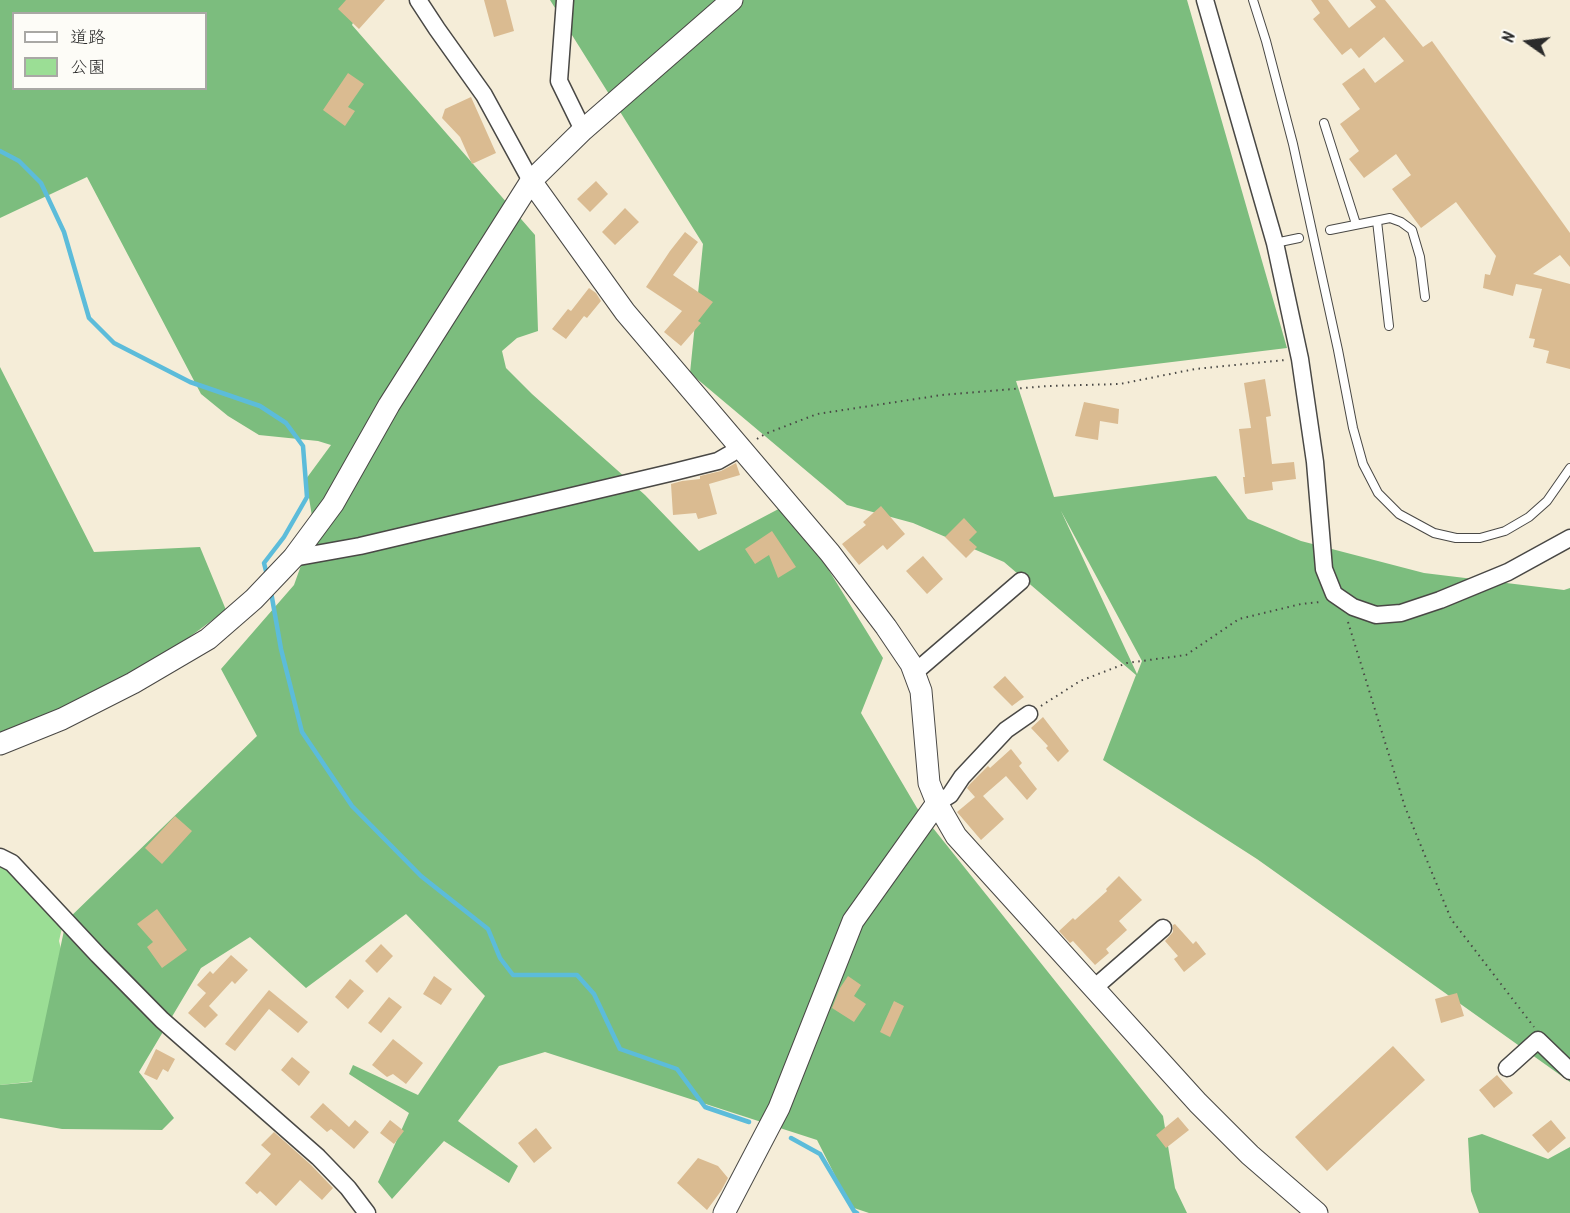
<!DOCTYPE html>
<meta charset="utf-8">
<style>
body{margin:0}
#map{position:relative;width:1570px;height:1213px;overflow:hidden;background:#f5edd8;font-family:Kalam,"Klee One",sans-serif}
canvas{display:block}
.legend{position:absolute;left:12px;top:12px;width:195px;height:78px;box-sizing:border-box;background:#fdfcf7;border:2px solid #a9a8a5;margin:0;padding:8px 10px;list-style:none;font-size:18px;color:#2b2b2b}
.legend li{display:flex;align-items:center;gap:12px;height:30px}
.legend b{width:30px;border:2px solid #a9a8a5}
.north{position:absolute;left:1498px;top:12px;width:60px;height:60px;-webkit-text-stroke:4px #fdfcf7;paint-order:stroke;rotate:284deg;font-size:16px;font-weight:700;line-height:24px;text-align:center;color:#2b2b2b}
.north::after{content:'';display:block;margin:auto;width:21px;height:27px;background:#2b2b2b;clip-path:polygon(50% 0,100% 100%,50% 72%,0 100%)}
</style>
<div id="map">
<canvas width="1570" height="1213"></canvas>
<ul class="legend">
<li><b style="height:8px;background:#fff"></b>道路</li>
<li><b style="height:16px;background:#9bde95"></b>公園</li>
</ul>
<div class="north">N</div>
</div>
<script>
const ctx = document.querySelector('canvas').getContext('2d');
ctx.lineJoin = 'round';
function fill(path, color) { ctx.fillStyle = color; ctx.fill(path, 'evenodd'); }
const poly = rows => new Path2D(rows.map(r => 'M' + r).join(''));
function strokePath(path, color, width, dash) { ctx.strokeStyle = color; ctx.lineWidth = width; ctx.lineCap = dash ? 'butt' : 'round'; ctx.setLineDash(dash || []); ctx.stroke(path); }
fill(poly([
 [0,857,64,919,59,941,62,953,36,1081,0,1085]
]), '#9bde95');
fill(poly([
 [0,0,363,0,352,25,535,235,538,331,517,338,502,351,506,368,532,394,645,495,699,551,788,504,883,658,861,713,917,808,1163,1116,1175,1188,1187,1213,869,1213,851,1207,817,1140,545,1052,499,1066,458,1121,518,1166,509,1183,444,1141,392,1199,378,1182,409,1113,349,1074,353,1065,418,1095,485,996,406,914,306,988,250,937,201,968,139,1072,174,1118,162,1130,62,1129,0,1118,0,1085,32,1082,66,921,257,736,221,669,294,585,314,529,306,479,331,445,318,441,259,435,228,416,201,394,87,177,0,218],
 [14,14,206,14,206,88,14,88],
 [550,0,1187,0,1287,348,1016,381,1054,497,1216,476,1248,519,1301,541,1424,573,1564,590,1570,588,1570,1082,1257,859,1103,760,1136,675,1004,562,913,523,847,505,690,373,703,244],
 [1061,511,1142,661,1137,674],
 [0,367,94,552,200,547,226,610,118,690,0,737],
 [1482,1134,1548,1159,1570,1147,1570,1213,1479,1213,1471,1191,1468,1138]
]), '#7cbd7e');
strokePath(poly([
 [0,151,19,161,41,183,64,232,89,318,114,343,190,382,260,406,286,423,303,446,307,497,284,537,264,563,267,575],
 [271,592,281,649,302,732,352,806,421,876,488,929,500,958,513,975,577,975,594,994,620,1049,677,1069,705,1107,749,1122],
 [791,1138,820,1154,854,1211,857,1213]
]), '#5cbcda', 4.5);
fill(poly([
 [346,0,385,0,359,29,338,9],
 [484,0,506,0,514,31,494,37],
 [1311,0,1328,0,1349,28,1376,7,1370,0,1385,0,1423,47,1432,41,1570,233,1570,267,1560,255,1533,274,1570,284,1570,369,1546,363,1549,351,1533,347,1535,339,1529,338,1542,289,1516,284,1513,296,1483,288,1485,274,1490,275,1496,256,1456,202,1421,228,1392,189,1411,175,1396,154,1364,178,1349,159,1359,151,1340,124,1360,109,1342,84,1364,68,1375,83,1404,61,1384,37,1359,58,1351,48,1342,55,1313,19,1320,13],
 [348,73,364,84,348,107,355,111,345,126,323,110],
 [471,97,496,153,472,164,460,137,442,118,445,109],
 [596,181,608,194,590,212,577,199],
 [625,208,639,222,615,245,602,232],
 [685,232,698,242,673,275,713,302,698,321,701,323,681,346,664,332,682,311,646,287,670,251],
 [589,288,596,293,601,301,587,318,584,316,566,339,552,329,568,309,571,311],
 [1265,379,1271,416,1266,417,1272,464,1294,462,1296,479,1272,482,1273,490,1245,494,1243,477,1245,477,1239,429,1251,428,1244,383],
 [1084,402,1119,409,1118,424,1100,421,1098,440,1075,436],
 [736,463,740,475,709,484,717,514,698,519,696,513,673,515,671,484,682,481,700,479,700,476,721,471],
 [881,506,905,534,887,550,883,545,859,565,842,544,866,525,863,522],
 [964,518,977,532,969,540,977,547,966,558,945,537],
 [772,531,796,567,778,578,769,555,755,564,745,549],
 [923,556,943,579,927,594,906,571],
 [1005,676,1024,697,1012,706,993,687],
 [1043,717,1069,751,1058,762,1046,748,1048,746,1031,728],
 [1011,749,1022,763,1019,766,1037,789,1027,800,1006,776,983,796,1004,819,981,840,957,812,975,797,967,788,970,784,988,766,990,768],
 [175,816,192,831,162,864,145,848],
 [1119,876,1142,900,1119,921,1127,930,1106,949,1109,953,1095,965,1073,941,1070,943,1059,931,1073,918,1075,920,1107,891,1106,889],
 [157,909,187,950,162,968,147,947,153,942,137,924],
 [1175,924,1193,944,1196,941,1206,954,1184,972,1174,959,1178,956,1165,941,1173,932,1173,925],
 [381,944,393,956,377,973,365,961],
 [231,955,248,970,235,984,232,981,209,1006,218,1015,205,1028,188,1013,206,993,197,985,210,971,213,974],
 [434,976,452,989,441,1005,423,994],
 [848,976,861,985,854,996,866,1004,854,1022,832,1008,840,988],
 [350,979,364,991,348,1009,335,997],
 [269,990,308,1022,298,1033,269,1009,235,1051,225,1044],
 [1457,993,1464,1016,1441,1023,1435,999],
 [389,997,402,1007,381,1033,368,1023],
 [894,1001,904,1006,890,1037,880,1032],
 [393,1039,423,1063,406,1084,393,1074,387,1077,372,1065],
 [1393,1046,1425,1080,1327,1171,1295,1137],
 [156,1049,175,1059,168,1072,163,1069,157,1080,144,1074],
 [292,1057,310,1072,299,1086,281,1070],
 [1497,1075,1513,1093,1494,1108,1479,1090],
 [323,1103,349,1127,355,1120,369,1132,354,1149,331,1129,327,1132,310,1117],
 [1178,1117,1189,1130,1166,1148,1156,1135],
 [390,1120,404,1131,394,1144,380,1133],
 [1551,1120,1566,1138,1548,1153,1532,1135],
 [536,1128,552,1148,534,1163,518,1143],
 [274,1132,311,1165,333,1188,322,1200,300,1180,276,1206,260,1191,257,1194,245,1183,271,1154,261,1145],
 [698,1158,718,1166,728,1178,721,1191,707,1210,677,1183]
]), '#dabb91');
const service = poly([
 [1253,0,1266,41,1293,144,1338,350,1353,428,1363,464,1378,493,1399,514,1434,533,1456,538,1480,538,1505,531,1529,517,1547,501,1570,468],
 [1324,123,1356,224],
 [1377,221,1389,326],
 [1330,230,1390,218,1401,222,1412,230,1420,257,1425,297],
 [1275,243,1299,238]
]);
const minor = poly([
 [418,0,437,29,484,95,531,181],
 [565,0,559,81,583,130],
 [1205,0,1275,243,1300,359,1315,462,1324,569,1334,594,1353,607,1376,615,1401,613,1440,600,1508,572,1570,538],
 [293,558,360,546,674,472,718,461,732,453],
 [914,673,1021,581],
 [937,803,950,795,962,777,1006,730,1029,714],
 [0,857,12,863,98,955,162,1020,318,1157,348,1188,367,1213],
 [1094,988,1163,928],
 [1507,1068,1538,1040,1570,1071]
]);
const tertiary = poly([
 [531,181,625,312,830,553,886,627,911,664,921,691,929,783,937,803,956,836,1198,1103,1250,1155,1317,1213],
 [0,744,62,719,133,683,208,639,254,599,293,558,333,504,389,405,531,181,583,130,732,0],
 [724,1213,779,1108,853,921,937,803]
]);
strokePath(service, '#494845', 10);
strokePath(minor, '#494845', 19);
strokePath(tertiary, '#494845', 23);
strokePath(poly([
 [757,439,765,434,817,414,942,395,1048,386,1120,384,1195,369,1285,360],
 [1348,622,1405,807,1451,919,1534,1027],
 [1041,706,1080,681,1127,663,1186,655,1239,619,1301,604,1320,602]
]), '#494845', 2, [1.5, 4.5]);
strokePath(service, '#fff', 8);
strokePath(minor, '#fff', 16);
strokePath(tertiary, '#fff', 21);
</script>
